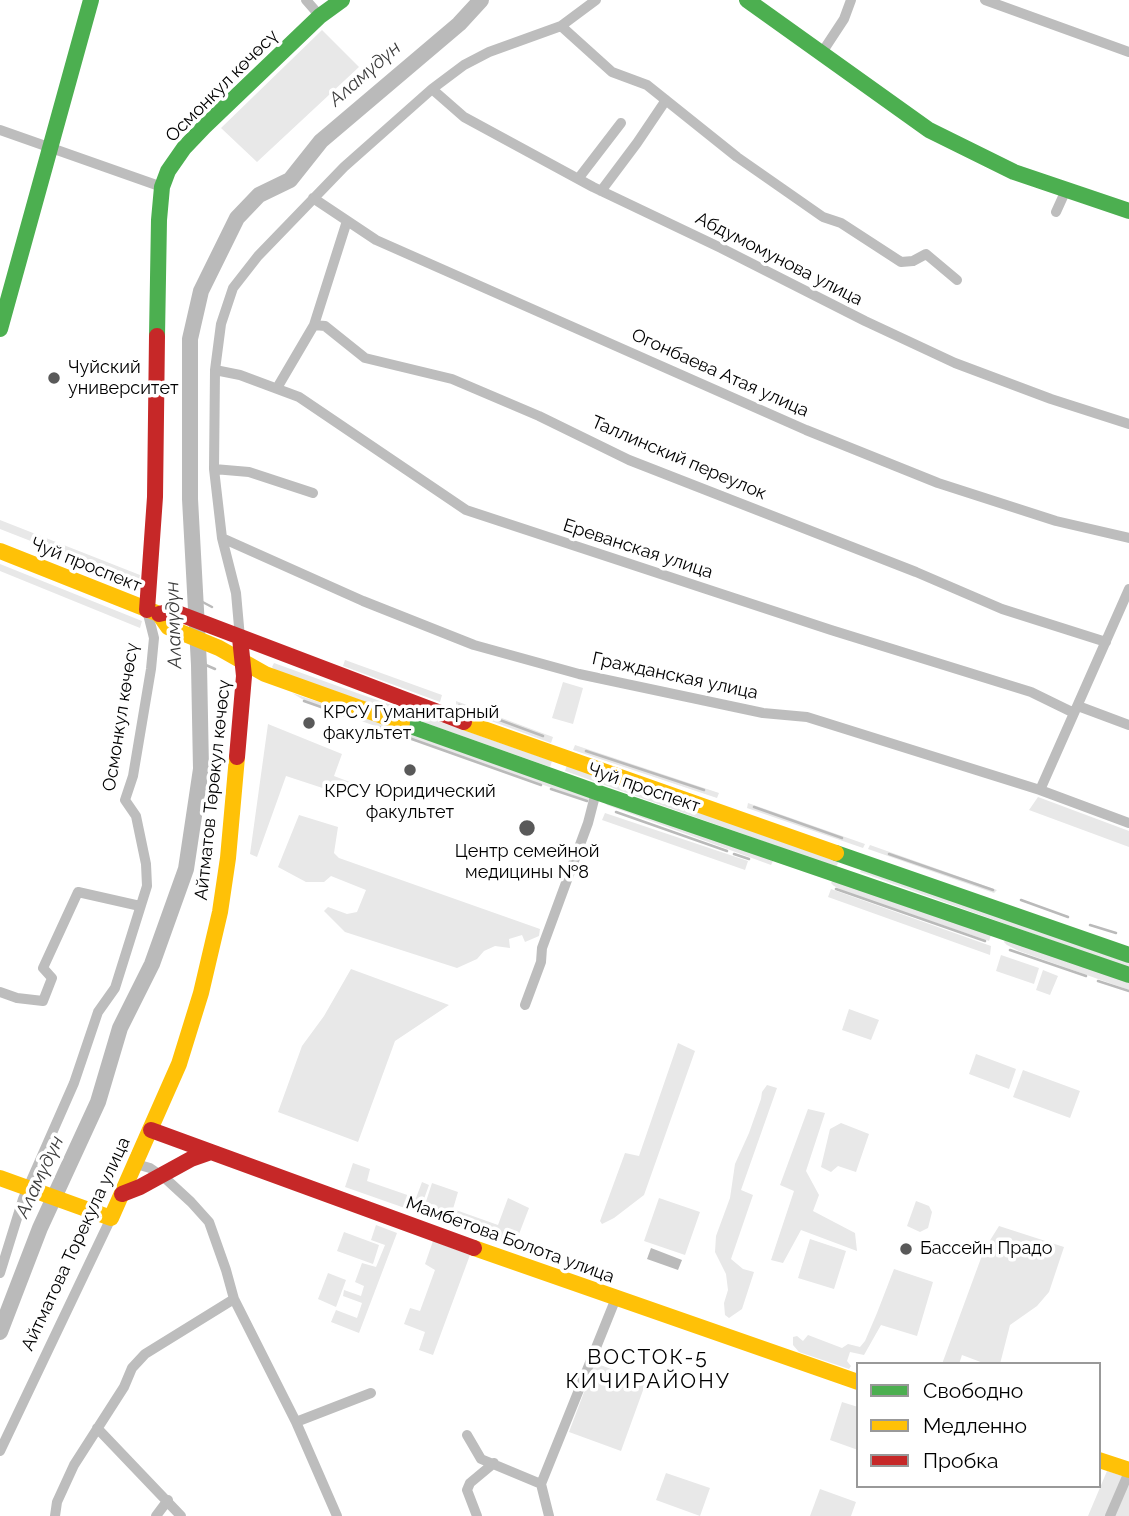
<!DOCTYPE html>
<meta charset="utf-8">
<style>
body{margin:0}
#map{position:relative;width:1129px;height:1516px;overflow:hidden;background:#fff;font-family:Raleway,sans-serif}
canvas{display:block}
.legend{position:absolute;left:856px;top:1362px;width:245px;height:126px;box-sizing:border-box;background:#fff;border:2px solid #999;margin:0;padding:9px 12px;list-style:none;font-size:21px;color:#000}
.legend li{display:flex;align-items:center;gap:14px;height:35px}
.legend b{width:35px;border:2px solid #999}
</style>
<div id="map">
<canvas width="1129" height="1516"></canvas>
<ul class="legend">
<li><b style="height:9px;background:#4caf50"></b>Свободно</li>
<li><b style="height:9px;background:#ffc107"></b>Медленно</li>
<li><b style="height:9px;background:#c62828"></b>Пробка</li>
</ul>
</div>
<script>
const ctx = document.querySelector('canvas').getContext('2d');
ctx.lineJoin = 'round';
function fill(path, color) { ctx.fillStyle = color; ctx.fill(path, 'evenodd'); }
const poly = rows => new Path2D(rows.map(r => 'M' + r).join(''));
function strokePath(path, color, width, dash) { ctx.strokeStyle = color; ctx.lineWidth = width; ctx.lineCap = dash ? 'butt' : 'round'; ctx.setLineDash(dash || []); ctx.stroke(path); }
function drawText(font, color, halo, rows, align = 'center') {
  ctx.font = font + ' Raleway,sans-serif'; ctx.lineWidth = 7; ctx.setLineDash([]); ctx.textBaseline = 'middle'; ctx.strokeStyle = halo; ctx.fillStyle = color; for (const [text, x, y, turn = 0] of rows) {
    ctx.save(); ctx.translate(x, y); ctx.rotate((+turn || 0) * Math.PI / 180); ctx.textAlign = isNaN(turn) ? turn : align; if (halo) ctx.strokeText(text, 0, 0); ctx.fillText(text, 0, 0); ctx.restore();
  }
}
fill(poly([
 [322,30,359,67,257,162,221,128],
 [0,520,140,575,138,583,0,529],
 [0,564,142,621,140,628,0,571],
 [345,660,442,695,440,702,343,666],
 [274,663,357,693,552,761,550,767,275,670,272,667],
 [563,682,583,688,573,724,552,718],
 [292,693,591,794,589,801,307,702],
 [456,701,553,737,551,743,456,708],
 [268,724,342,754,334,776,355,784,350,797,286,776,257,857,250,854],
 [575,745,719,793,717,798,573,750],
 [567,765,839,861,836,867,565,771],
 [1038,797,1129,831,1129,847,1029,810],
 [604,802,774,859,771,865,607,805],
 [748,803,865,844,863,848,747,808],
 [605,813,748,861,745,870,602,820],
 [299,815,338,827,334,853,339,858,540,929,539,936,525,942,522,935,509,939,510,948,495,946,484,951,477,959,457,968,345,932,324,911,328,907,347,914,357,912,366,890,331,876,324,882,306,882,278,867],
 [870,845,997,890,994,893,868,849],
 [862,866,1129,961,1129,968,860,872],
 [833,880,991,935,989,941,846,892,834,886,831,883],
 [831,889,991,946,990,955,828,897],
 [1006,939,1129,983,1129,990,1019,951,1007,945,1004,942],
 [1001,955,1039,968,1034,984,996,971],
 [351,969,449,1005,395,1041,358,1142,278,1112,302,1046,324,1016],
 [1043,970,1058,976,1050,995,1036,990],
 [849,1009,879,1020,871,1040,842,1030],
 [678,1043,695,1051,644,1195,614,1218,602,1224,600,1221,625,1153,639,1156],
 [976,1054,1016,1069,1009,1089,969,1074],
 [1023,1070,1080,1091,1070,1118,1013,1097],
 [767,1085,777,1088,741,1190,753,1195,731,1259,743,1269,754,1272,742,1309,729,1318,725,1315,724,1303,728,1290,726,1274,715,1252,716,1236,730,1198,735,1164,749,1133,761,1099,762,1092],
 [808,1109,825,1113,806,1171,819,1195,813,1211,855,1233,857,1251,801,1230,783,1263,771,1260,794,1191,780,1185],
 [841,1123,869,1134,856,1172,838,1166,831,1172,821,1167,830,1129],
 [353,1163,370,1169,367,1181,416,1198,422,1182,429,1185,419,1213,345,1187],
 [432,1183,458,1192,453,1209,498,1225,508,1198,529,1208,514,1247,422,1214],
 [659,1198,700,1212,685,1255,644,1241],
 [916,1201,929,1206,932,1212,928,1228,920,1232,907,1226],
 [376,1225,397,1233,359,1333,331,1322,336,1310,357,1318,362,1303,343,1296,344,1290,361,1296,364,1286,355,1282,362,1263,376,1267,385,1245,371,1240],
 [999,1226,1064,1247,1049,1292,1037,1306,1010,1325,1000,1364,986,1364,962,1355,959,1364,942,1364,984,1250],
 [344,1232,379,1245,373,1264,337,1251],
 [810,1239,846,1251,834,1289,798,1278],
 [433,1241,470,1255,433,1355,419,1350,425,1332,404,1324,410,1308,420,1311,435,1270,425,1264],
 [894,1269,933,1282,917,1336,881,1325,864,1355,850,1352,847,1361,851,1366,849,1369,799,1352,793,1345,793,1337,797,1336,803,1341,808,1335,842,1348,848,1344,860,1347,865,1341,877,1313],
 [328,1273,346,1280,336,1307,318,1299],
 [595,1363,646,1382,621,1451,569,1432],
 [842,1402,858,1407,858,1450,830,1440],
 [1107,1471,1129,1478,1129,1516,1088,1516],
 [666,1473,710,1488,700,1516,656,1500],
 [820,1489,856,1502,851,1516,810,1516]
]), '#e8e8e8');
fill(poly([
 [651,1248,682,1260,678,1270,647,1259]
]), '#bababa');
strokePath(poly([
 [195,598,212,607],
 [199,662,215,669],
 [304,701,355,719],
 [459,705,543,736],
 [378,727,541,785],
 [586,751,704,790],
 [551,789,587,801],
 [754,807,842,838],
 [616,812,727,851],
 [734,854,749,859],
 [889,854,993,890],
 [836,889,985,941],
 [1021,900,1068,917],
 [1090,925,1116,933],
 [1010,950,1086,976],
 [1098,981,1129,991]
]), '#bababa', 2.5);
strokePath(poly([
 [0,1332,40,1228,98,1102,120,1028,152,964,186,869,201,769,199,665,190,499,190,339,201,291,237,218,259,195,290,180,321,141,459,24,481,0]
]), '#bababa', 16);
strokePath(poly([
 [306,0,320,16],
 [985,0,1129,52],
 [561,26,612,72,647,85,737,157,823,217,841,223,901,262,913,261,926,254,957,280],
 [821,54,844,19,851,0],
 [432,89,464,117,593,187,721,248,865,321,955,363,1051,399,1129,424],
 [0,130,162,187],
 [578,179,621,123],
 [601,191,637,143,666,100],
 [313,198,376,240,806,430,938,483,1056,521,1129,538],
 [1056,212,1066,190],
 [314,325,347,221],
 [215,370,240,375,299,397,466,510,831,630,1031,692,1074,713],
 [277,388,314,325,325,326,365,358,452,379,539,416,629,460,916,572,1002,609,1106,642],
 [214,469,249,472,313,493],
 [222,538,363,601,474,645,579,674,763,713,807,717,1040,790,1129,823],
 [240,638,236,593,222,538,214,469,215,370,221,324,233,288,258,256,344,167,432,89,464,65,489,52,561,26,596,0],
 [1078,706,1129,725],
 [1040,790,1129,589],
 [0,992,17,998,43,1001,52,978,43,968,78,892,140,906],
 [525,1005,541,962,542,948,588,823,596,792],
 [136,1164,150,1168,166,1179,191,1202,209,1222,226,1270,234,1299,296,1422,337,1516],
 [0,1273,23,1199,74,1083,98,1012,115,988,147,886,146,864,136,816,125,800,133,776,151,669,154,638,147,610],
 [296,1422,371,1393],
 [97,1428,181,1516],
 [467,1435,481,1459,541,1484,549,1516],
 [0,1451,111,1218],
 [541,1484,616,1298],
 [55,1516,57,1502,74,1465,124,1387,132,1368,145,1354,234,1299],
 [156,1516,168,1500],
 [477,1516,467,1490,470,1483,494,1463],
 [1110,1516,1129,1472]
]), '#bdbdbd', 10);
strokePath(poly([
 [747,0,929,130,1014,172,1129,211],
 [0,329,91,0],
 [157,336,159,220,162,187,168,171,184,148,204,127,320,16,342,0],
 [402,723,596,792,1129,975],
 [836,853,1129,955]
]), '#4caf50', 16);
strokePath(poly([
 [0,551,159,614,168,627,219,648,265,674,402,723],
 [464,722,836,853],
 [0,1178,111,1218,179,1064,201,993,220,912,228,858,237,757],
 [474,1248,858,1382],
 [1099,1460,1129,1470]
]), '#ffc107', 16);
strokePath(poly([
 [147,610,155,497,157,336],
 [159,614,172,611,464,722],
 [237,757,244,676,240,638],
 [151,1130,474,1248],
 [122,1194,140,1187,191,1159,211,1152]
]), '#c62828', 16);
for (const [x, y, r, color] of [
 [54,378,7,"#595959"],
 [309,723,7,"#595959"],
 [410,770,7,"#595959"],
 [527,828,9,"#595959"],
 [906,1249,7,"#595959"]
]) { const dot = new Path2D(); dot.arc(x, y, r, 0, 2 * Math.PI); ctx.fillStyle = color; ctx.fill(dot); strokePath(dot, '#fff', 2.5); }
drawText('18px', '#000', '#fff', [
 ["Осмонкул көчөсү",222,86,-45],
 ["Абдумомунова улица",779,259,27],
 ["Огонбаева Атая улица",720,373,24],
 ["Таллинский переулок",679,458,23],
 ["Ереванская улица",638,549,18],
 ["Чуй проспект",86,565,22],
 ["Гражданская улица",675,676,12],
 ["Осмонкул көчөсү",121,717,-81],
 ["Чуй проспект",644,788,19],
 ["Айтматов Төрөкул көчөсү",213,790,-84],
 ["Мамбетова Болота улица",510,1240,20],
 ["Айтматова Торекула улица",76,1244,-65]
]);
drawText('18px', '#000', '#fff', [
 ["Чуйский",68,368],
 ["университет",68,389],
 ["КРСУ Гуманитарный",323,713],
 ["факультет",323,734],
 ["КРСУ Юридический",410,792,"center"],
 ["факультет",410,813,"center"],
 ["Центр семейной",527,852,"center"],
 ["медицины №8",527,873,"center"],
 ["Бассейн Прадо",920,1249]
], 'left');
drawText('italic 19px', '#3d3d3d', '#fff', [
 ["Аламүдүн",365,74,-41],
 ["Аламүдүн",174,625,-92],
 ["Аламүдүн",40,1177,-65]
]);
ctx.letterSpacing = '2px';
drawText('21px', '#000', '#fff', [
 ["ВОСТОК-5",648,1358],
 ["КИЧИРАЙОНУ",648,1382]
]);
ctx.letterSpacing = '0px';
</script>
